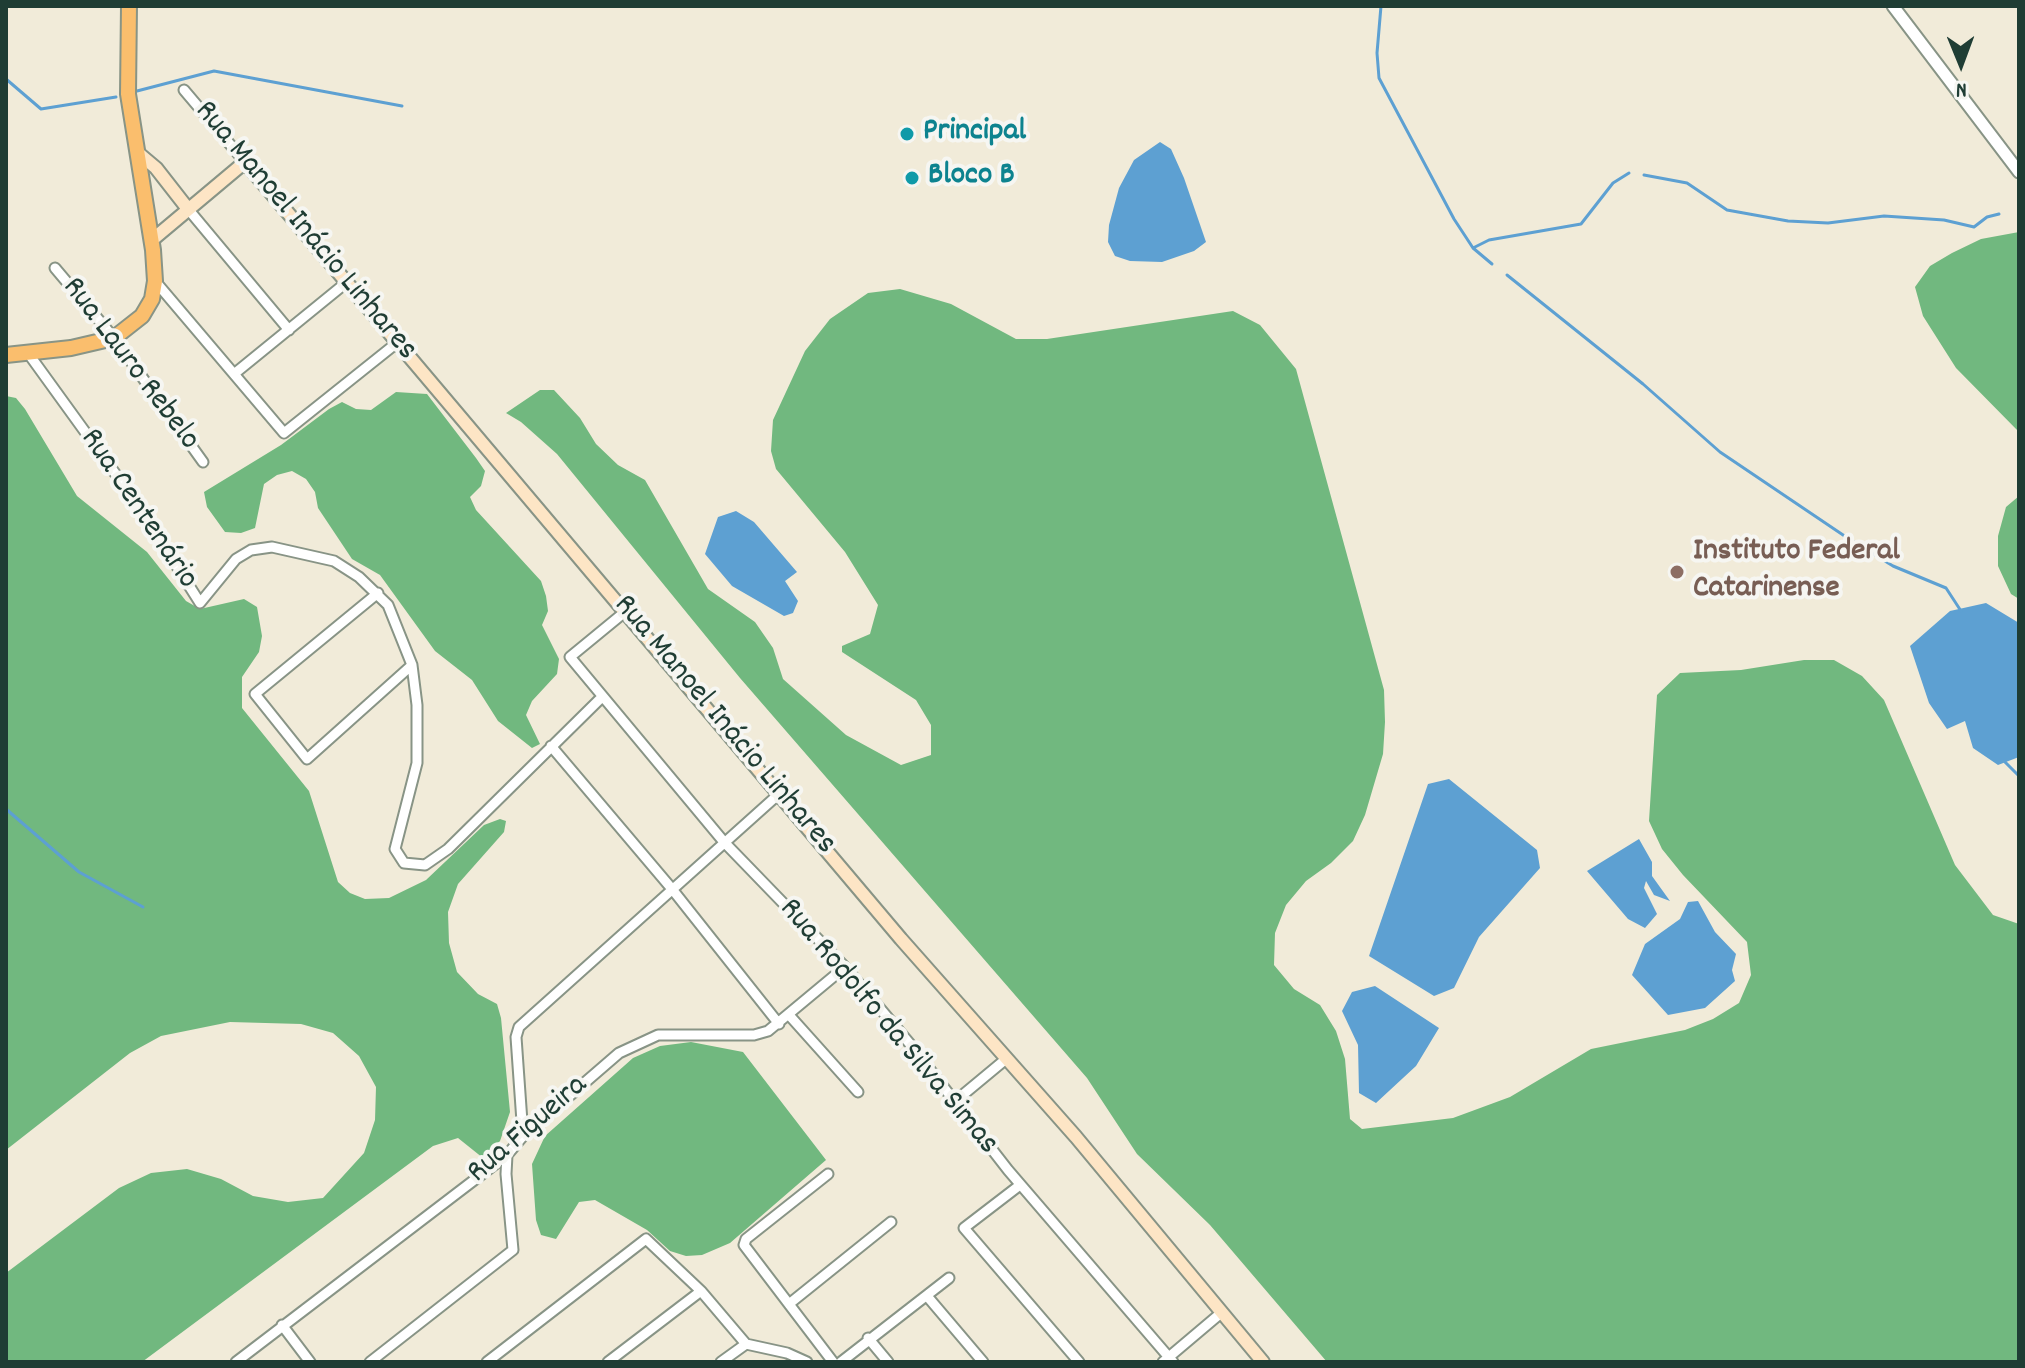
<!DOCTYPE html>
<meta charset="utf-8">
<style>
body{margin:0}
#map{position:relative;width:2025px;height:1368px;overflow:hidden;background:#f1ebd9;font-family:Dekko,sans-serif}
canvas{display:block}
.frame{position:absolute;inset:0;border:8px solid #1f3d34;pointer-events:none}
.north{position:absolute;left:1921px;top:24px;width:80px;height:80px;-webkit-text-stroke:6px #f6f6f2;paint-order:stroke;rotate:179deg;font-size:22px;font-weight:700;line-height:32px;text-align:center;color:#1f3d34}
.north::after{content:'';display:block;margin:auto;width:28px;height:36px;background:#1f3d34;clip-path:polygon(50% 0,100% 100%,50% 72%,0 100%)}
</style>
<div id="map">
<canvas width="2025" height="1368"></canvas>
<div class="frame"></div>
<div class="north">N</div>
</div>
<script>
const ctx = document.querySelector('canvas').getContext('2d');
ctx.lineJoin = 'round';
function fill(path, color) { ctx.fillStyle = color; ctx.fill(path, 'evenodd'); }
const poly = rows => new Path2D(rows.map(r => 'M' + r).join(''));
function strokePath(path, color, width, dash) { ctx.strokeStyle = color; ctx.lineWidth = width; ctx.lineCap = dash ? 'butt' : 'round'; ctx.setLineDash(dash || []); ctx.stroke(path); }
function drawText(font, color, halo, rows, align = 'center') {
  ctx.font = font + ' Dekko,sans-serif'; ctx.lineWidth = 8; ctx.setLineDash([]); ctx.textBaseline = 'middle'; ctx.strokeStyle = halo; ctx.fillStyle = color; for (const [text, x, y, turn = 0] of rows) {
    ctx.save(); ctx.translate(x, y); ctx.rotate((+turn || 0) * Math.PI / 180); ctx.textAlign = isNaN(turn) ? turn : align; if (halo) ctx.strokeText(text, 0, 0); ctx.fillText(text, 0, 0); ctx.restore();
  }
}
fill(poly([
 [2019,232,2019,432,1956,368,1923,316,1915,287,1930,266,1952,253,1981,239],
 [900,289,951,304,1016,339,1047,339,1233,311,1260,325,1296,369,1384,690,1385,722,1383,754,1365,815,1353,841,1331,863,1306,881,1286,905,1275,933,1274,965,1294,989,1320,1005,1336,1031,1345,1059,1350,1119,1362,1129,1453,1118,1510,1097,1591,1049,1685,1030,1713,1019,1739,1003,1751,975,1747,942,1683,875,1662,849,1649,821,1657,695,1680,673,1741,670,1804,660,1834,660,1862,676,1884,700,1955,865,1993,915,2019,924,2019,1362,1327,1362,1210,1225,1137,1154,1087,1078,740,678,557,454,521,422,506,413,540,390,554,390,580,418,596,444,618,465,645,480,708,589,755,622,773,648,783,679,846,735,901,765,931,755,931,725,916,700,842,652,842,646,870,634,878,605,845,552,776,469,771,451,773,420,805,351,830,319,868,293],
 [396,392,427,394,476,458,485,471,481,486,470,497,476,510,541,581,546,596,548,611,542,625,559,659,557,674,532,701,526,715,540,744,532,748,498,721,472,680,435,651,380,575,352,559,318,508,315,492,306,479,292,471,277,475,264,484,255,528,241,533,225,532,207,507,204,492,281,445,329,409,342,402,356,409,371,410],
 [6,396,16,398,25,409,77,496,147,552,186,601,200,609,244,599,257,607,262,636,259,652,242,677,242,708,309,791,338,882,350,893,365,899,389,898,426,880,484,825,500,819,506,821,504,832,458,884,448,912,449,943,457,972,478,994,497,1004,501,1018,510,1112,500,1141,483,1158,458,1138,433,1146,142,1362,6,1362,6,1273,119,1188,151,1173,187,1169,221,1179,253,1196,288,1202,323,1198,364,1153,375,1120,376,1087,359,1056,333,1033,301,1024,230,1022,161,1036,130,1053,6,1150],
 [2019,496,2019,599,2011,594,1998,566,1998,536,2006,507],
 [691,1042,743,1052,826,1160,730,1243,702,1255,686,1256,670,1251,647,1230,595,1200,579,1202,556,1239,541,1235,536,1220,532,1164,545,1136,633,1058,660,1046]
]), '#71b87f');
fill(poly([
 [1160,142,1171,149,1184,178,1206,242,1194,251,1162,262,1130,261,1115,256,1108,242,1109,225,1119,188,1134,160],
 [736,511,754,522,797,572,785,581,798,601,793,613,784,616,732,586,705,554,718,517],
 [1986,603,2019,623,2019,757,1998,765,1973,748,1965,721,1947,729,1929,703,1910,646,1950,611],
 [1449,779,1537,850,1540,868,1479,937,1454,988,1434,996,1369,956,1428,784],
 [1639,839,1652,862,1652,876,1670,901,1654,895,1646,881,1644,888,1657,914,1645,928,1628,919,1587,871],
 [1698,901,1715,932,1736,954,1732,970,1735,981,1705,1008,1668,1015,1632,975,1645,944,1680,919,1688,902],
 [1375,986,1439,1028,1416,1066,1376,1103,1359,1093,1358,1045,1342,1011,1352,992]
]), '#5da0d2');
strokePath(poly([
 [1381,6,1377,53,1379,78,1454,219,1473,248,1492,264],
 [6,79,41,109,116,97],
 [137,91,214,71,402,106],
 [1644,175,1687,183,1727,210,1788,221,1828,223,1884,216,1944,220,1974,227,1987,217,1999,214],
 [1473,248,1489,240,1581,224,1613,183,1629,173],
 [1507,275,1643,384,1720,452,1849,539,1893,566,1946,588,1961,611],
 [2005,762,2019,776],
 [6,809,79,872,143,907],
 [2019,986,2019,1000]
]), '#5da0d2', 3);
const minor = poly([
 [184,90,245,162],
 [188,209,289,330],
 [55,268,114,338,203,462],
 [155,281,284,433,398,342],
 [28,353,138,505,200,603,236,559,251,550,272,547,334,561,359,577,388,605,412,665,417,705,417,763,395,849,404,863,425,865,448,849,602,697],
 [234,374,347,282],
 [378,593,255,694,307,759,412,665],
 [626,611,570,657,724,842,845,967,910,1044,1008,1170,1173,1362],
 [551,746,672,889,779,1024],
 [789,1015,858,1092],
 [953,1103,1006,1059],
 [523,1136,516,1037,519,1027,780,793],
 [828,1174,746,1239,744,1245,833,1362],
 [1020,1185,964,1228,1079,1362],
 [927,1296,983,1362],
 [789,1304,891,1222],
 [282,1325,310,1362],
 [868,1338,888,1362],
 [236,1362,507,1155,523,1136,619,1053,658,1035,754,1035,768,1031,845,967],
 [370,1362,513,1250,506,1174,507,1155],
 [487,1362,646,1239,701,1291,746,1344],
 [608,1362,701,1291],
 [721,1362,746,1344,787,1353,807,1362],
 [841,1362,949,1278],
 [1163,1362,1221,1313]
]);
const tertiary = poly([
 [1893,6,2019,172]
]);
const secondary = poly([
 [137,152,156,168,188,209],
 [152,240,245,162,901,939,1076,1137,1263,1362]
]);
const primary = poly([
 [6,355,71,348,114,338,142,316,152,299,155,281,153,250,128,94,129,6]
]);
strokePath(minor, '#889486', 13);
strokePath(tertiary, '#889486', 15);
strokePath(secondary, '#889486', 16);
strokePath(primary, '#889486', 18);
strokePath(minor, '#fff', 9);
strokePath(tertiary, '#fff', 11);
strokePath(secondary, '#fde5c5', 12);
strokePath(primary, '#fabe6d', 14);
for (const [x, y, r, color] of [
 [907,134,8,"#0f9aa8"],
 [912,178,8,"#0f9aa8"],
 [1677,572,8,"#8d6e63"]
]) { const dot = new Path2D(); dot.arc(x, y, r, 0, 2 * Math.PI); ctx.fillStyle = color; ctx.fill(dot); strokePath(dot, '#f6f6f2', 3); }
drawText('bold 32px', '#0d838f', '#f6f6f2', [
 ["Principal",923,134],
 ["Bloco B",928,178]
], 'left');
drawText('32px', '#1f3d34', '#f6f6f2', [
 ["Rua Manoel Inácio Linhares",304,232,50],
 ["Rua Lauro Rebelo",129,365,53],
 ["Rua Centenário",137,510,56],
 ["Rua Manoel Inácio Linhares",723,726,50],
 ["Rua Rodolfo da Silva Simas",887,1028,50],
 ["Rua Figueira",529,1131,-41]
]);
drawText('bold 32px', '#785e54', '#f6f6f2', [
 ["Instituto Federal",1693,554],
 ["Catarinense",1693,591]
], 'left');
</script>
